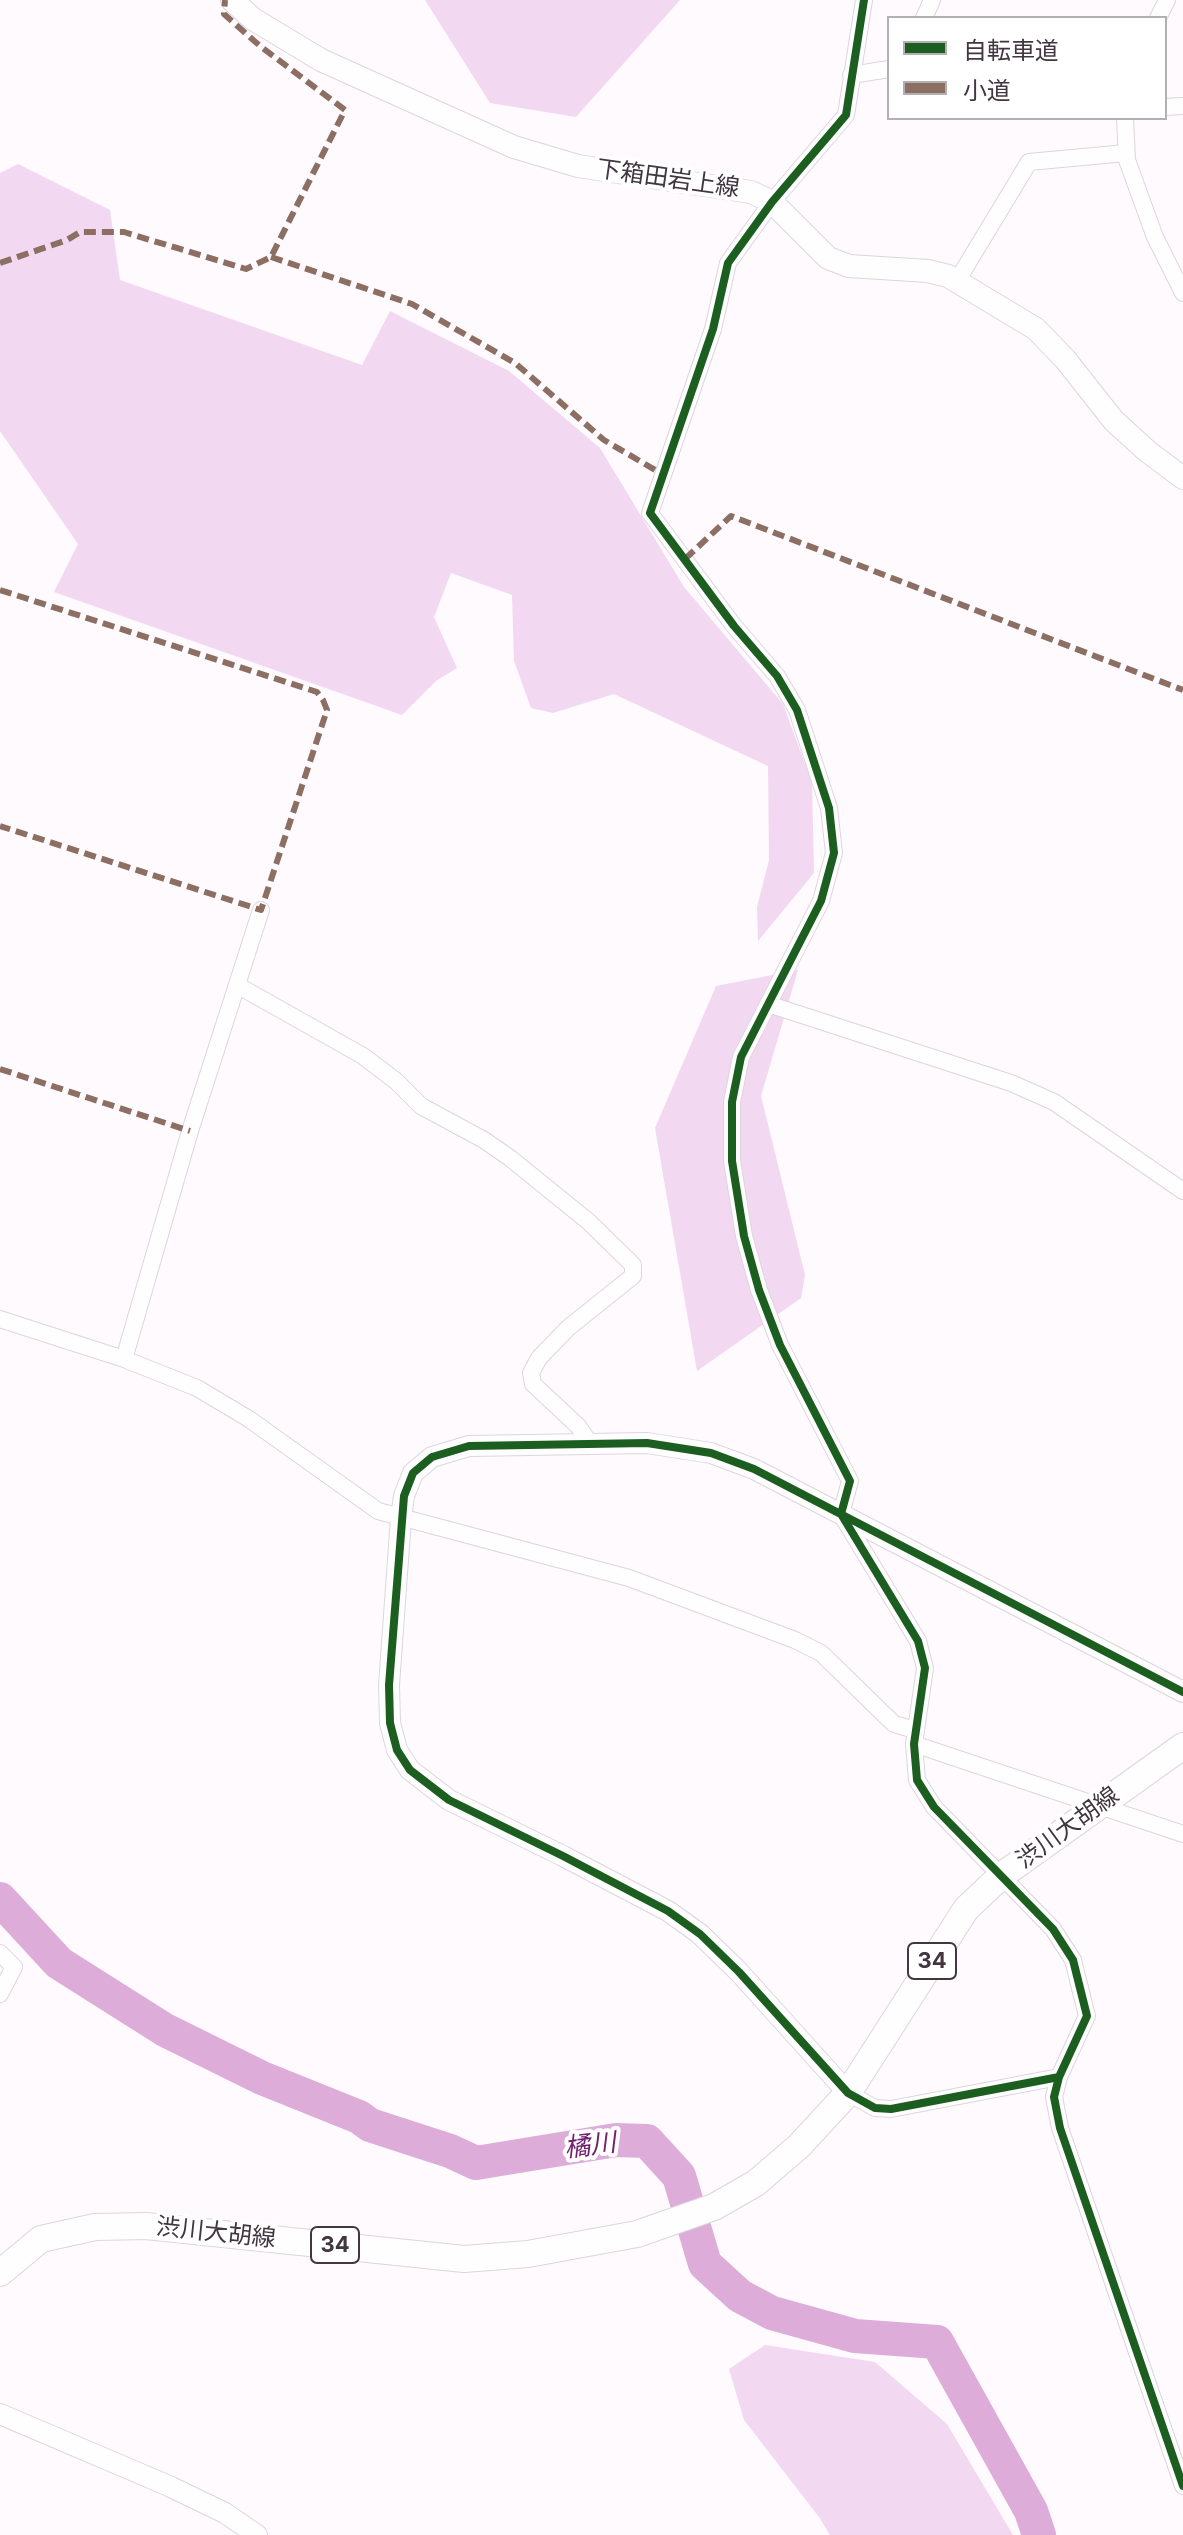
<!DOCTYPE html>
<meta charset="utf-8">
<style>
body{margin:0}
#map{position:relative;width:1183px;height:2535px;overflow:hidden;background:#fefafd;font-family:Inter,"Noto Sans JP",sans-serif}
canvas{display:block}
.legend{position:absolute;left:887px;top:16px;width:280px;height:104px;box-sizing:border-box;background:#fff;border:2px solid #b3afb3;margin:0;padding:10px 14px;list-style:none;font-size:24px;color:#423641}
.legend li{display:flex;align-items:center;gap:16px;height:40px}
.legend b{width:40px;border:2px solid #b3afb3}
</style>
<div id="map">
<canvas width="1183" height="2535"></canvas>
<ul class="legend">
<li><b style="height:10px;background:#1b5e20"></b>自転車道</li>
<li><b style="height:10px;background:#8d6e63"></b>小道</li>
</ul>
</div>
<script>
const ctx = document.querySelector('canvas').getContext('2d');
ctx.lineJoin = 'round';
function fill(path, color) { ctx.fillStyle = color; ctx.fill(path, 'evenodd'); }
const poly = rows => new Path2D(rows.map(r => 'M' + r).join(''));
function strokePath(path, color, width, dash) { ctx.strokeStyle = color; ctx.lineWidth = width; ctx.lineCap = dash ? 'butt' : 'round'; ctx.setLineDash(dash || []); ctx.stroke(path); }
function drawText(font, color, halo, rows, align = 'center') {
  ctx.font = font + ' Inter,"Noto Sans JP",sans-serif'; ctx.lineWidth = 8; ctx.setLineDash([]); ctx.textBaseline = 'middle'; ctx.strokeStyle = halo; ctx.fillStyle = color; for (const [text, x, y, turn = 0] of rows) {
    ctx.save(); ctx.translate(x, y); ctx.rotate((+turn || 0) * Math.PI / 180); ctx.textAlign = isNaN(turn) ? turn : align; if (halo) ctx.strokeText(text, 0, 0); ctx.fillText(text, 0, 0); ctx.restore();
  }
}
fill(poly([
 [425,0,680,0,576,117,490,103],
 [18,164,110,210,120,280,362,365,390,311,509,371,600,448,684,587,783,704,812,783,814,873,758,941,757,907,769,860,768,766,614,694,553,713,531,708,514,661,512,595,451,573,434,617,457,668,436,681,402,715,54,592,78,544,0,431,0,173],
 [798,970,761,1096,805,1275,801,1298,697,1371,655,1128,716,986],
 [765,2345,875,2362,947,2424,1013,2535,830,2535,819,2517,744,2420,729,2369]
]), '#f2d8f0');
strokePath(poly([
 [0,1899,59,1963,165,2030,262,2078,359,2117,370,2125,450,2151,476,2163,616,2140,647,2141,679,2176,705,2264,740,2296,772,2313,855,2336,937,2342,1031,2511,1039,2535]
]), '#ddacd9', 34);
const minor = poly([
 [864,0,846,115,772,202,728,263,713,329,650,513,734,626,777,676,797,710,829,808,834,853,821,901,741,1057,732,1102,732,1161,744,1236,759,1290,780,1345,850,1481,841,1514,918,1641,925,1668,914,1744,917,1780,934,1807,1053,1929,1073,1960,1087,2016,1059,2077,1054,2097,1060,2128,1183,2486],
 [924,18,932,0],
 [1158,18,1167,0],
 [851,75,889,69],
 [1165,107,1183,106],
 [1125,118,1127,160,1155,237,1183,293],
 [957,281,1029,162,1126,153],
 [237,985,363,1056,396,1081,421,1106,484,1140,510,1158,589,1222,633,1265,633,1276,568,1328,539,1358,531,1373,533,1384,578,1426,591,1445],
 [768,1004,1011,1083,1054,1102,1183,1191],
 [0,1319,124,1359,197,1388,249,1419,378,1511,629,1578,795,1640,821,1653,894,1724,915,1730],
 [124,1359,190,1131,261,910],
 [914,1744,1183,1834],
 [0,1953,14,1967,0,1994],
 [848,2093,875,2108,891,2109,1059,2077]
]);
const tertiary = poly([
 [848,2093,739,1972,700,1934,668,1911,563,1856,449,1800,410,1770,397,1750,390,1723,389,1685,401,1518,404,1496,413,1473,432,1457,469,1446,647,1443,711,1453,754,1469,1183,1692],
 [0,2414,169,2486,225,2513,257,2535]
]);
const secondary = poly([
 [232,0,253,19,321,60,514,147,578,166,751,192,772,202,828,258,849,266,928,271,948,276,1036,329,1065,359,1114,421,1147,451,1183,478]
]);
const primary = poly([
 [0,2273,41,2239,95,2227,146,2226,464,2259,528,2254,637,2234,714,2207,756,2183,799,2146,848,2093,966,1909,1001,1876,1183,1746]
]);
strokePath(minor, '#ddd5dc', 18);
strokePath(tertiary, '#ddd5dc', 22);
strokePath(secondary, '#ddd5dc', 24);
strokePath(primary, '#ddd5dc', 28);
strokePath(minor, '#fffeff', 16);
strokePath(tertiary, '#fffeff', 20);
strokePath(secondary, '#fffeff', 22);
strokePath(primary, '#fffeff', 26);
strokePath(poly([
 [271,257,412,304,515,363,604,440,662,474],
 [0,263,67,240,80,232,124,232,246,269,271,257,345,110,260,46,224,14,225,0],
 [685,559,731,516,1183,690],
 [0,590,317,692,323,700,327,710,261,910,0,826],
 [0,1069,190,1131]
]), '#8d6e63', 6, [12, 6]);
strokePath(poly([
 [864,0,846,115,772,202,728,263,713,329,650,513,734,626,777,676,797,710,829,808,834,853,821,901,741,1057,732,1102,732,1161,744,1236,759,1290,780,1345,850,1481,841,1514,918,1641,925,1668,914,1744,917,1780,934,1807,1053,1929,1073,1960,1087,2016,1059,2077,1054,2097,1060,2128,1183,2486],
 [1059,2077,891,2109,875,2108,848,2093,739,1972,700,1934,668,1911,563,1856,449,1800,410,1770,397,1750,390,1723,389,1685,404,1496,413,1473,432,1457,469,1446,647,1443,711,1453,754,1469,1183,1692]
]), '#1b5e20', 8);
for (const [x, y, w] of [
 [932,1961,48],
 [335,2245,48]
]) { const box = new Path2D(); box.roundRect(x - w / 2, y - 18, w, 36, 6); ctx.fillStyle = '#fff'; ctx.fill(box); strokePath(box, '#423641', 2); }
drawText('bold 22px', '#423641', null, [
 ["34",932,1961],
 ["34",335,2245]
]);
drawText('24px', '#423641', '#fff', [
 ["下箱田岩上線",668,179,8],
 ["渋川大胡線",1068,1828,-36],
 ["渋川大胡線",216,2233,6]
]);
drawText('italic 26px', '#72206f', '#fff', [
 ["橘川",590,2146,-7]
]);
</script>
